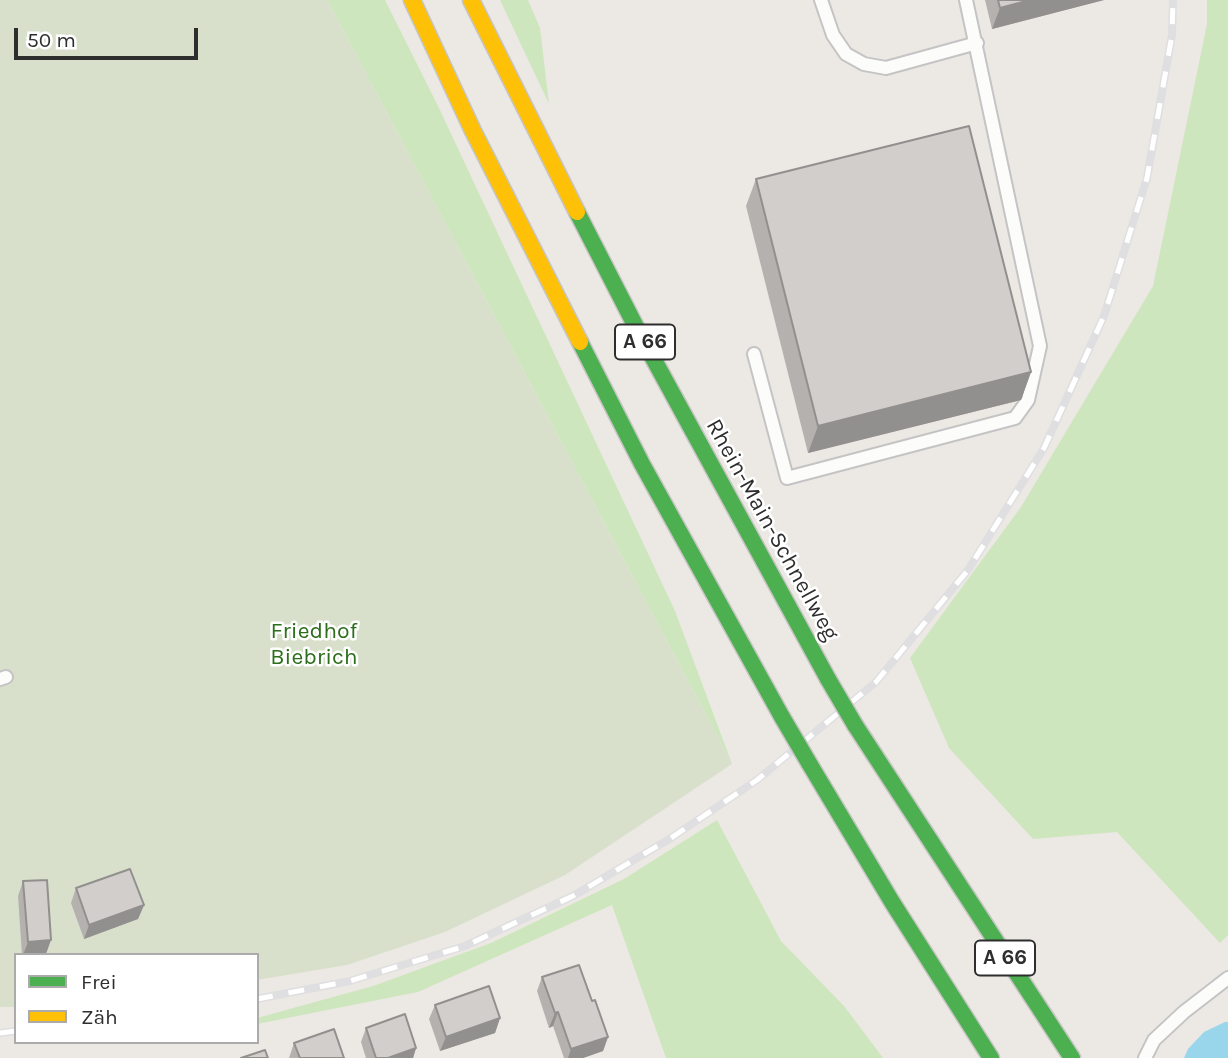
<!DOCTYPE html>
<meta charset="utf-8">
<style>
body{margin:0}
#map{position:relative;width:1228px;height:1058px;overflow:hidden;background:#ece8e4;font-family:Karla,sans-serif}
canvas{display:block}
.legend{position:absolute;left:14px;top:953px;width:245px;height:91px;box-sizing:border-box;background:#fff;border:2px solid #ababab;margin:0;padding:9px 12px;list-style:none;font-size:21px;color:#2e2e2e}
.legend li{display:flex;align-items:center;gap:14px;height:35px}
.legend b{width:35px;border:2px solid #ababab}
.scale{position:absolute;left:14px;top:28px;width:184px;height:32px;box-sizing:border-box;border:4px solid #2e2e2e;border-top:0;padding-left:9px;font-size:21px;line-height:24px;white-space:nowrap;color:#2e2e2e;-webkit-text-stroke:5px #fff;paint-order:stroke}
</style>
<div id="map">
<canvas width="1228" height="1058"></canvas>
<ul class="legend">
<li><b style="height:9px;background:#4caf50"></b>Frei</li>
<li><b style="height:9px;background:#ffc107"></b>Zäh</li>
</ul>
<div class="scale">50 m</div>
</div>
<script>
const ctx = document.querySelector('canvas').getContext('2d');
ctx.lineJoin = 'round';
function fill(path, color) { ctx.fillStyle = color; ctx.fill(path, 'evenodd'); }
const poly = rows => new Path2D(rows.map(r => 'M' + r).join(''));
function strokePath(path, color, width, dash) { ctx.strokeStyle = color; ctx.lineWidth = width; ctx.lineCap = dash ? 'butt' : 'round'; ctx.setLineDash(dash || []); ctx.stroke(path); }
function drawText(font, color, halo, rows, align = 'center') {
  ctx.font = font + ' Karla,sans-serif'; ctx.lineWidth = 5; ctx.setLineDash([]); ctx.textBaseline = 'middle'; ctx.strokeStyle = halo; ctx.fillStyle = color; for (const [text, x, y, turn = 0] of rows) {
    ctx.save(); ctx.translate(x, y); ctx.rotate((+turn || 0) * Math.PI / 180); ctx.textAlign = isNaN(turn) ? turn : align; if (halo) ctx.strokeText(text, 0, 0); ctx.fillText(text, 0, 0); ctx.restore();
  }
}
fill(poly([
 [327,0,385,0,438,106,675,611,732,764],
 [500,0,528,0,540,28,549,104],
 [1207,0,1228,0,1228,935,1220,943,1117,832,1033,839,949,748,910,658,1021,507,1153,286,1207,24],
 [717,820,781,941,844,1006,883,1058,666,1058,612,905,418,992,257,1024,257,1018,373,986,491,943,624,879]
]), '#cee6be');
fill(poly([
 [0,0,327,0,732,764,565,875,445,932,347,965,257,980,257,955,16,955,16,1007,0,1007]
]), '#d8e0cc');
fill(poly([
 [1225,1022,1228,1022,1228,1058,1184,1058,1188,1049,1204,1032]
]), '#99d6ec');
const lane = poly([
 [821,0,833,35,846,54,864,64,886,68,977,43],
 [754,354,787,478,1015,418,1028,400,1040,346,966,0],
 [0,679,6,677],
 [1145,1058,1154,1040,1184,1012,1228,978]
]);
const fast = poly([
 [577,212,635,325,828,679],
 [580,342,642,464,782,717],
 [855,725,1072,1058],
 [809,763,892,902,991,1058]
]);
const slow = poly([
 [412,0,473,131,580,342],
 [471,0,577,212]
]);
strokePath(lane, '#c5c4c5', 16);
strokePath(fast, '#c6c5c4', 19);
strokePath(slow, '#c6c5c4', 19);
strokePath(lane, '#fcfcfb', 12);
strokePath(fast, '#4caf50', 16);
strokePath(slow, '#ffc107', 16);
const rail = poly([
 [257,999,350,981,465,946,573,896,671,838,757,780,876,682,968,570,1044,448,1104,316,1147,178,1172,35,1173,0],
 [0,1033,16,1031]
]);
strokePath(rail, '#dfdfe1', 8);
strokePath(rail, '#fff', 5, [16]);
const fastBridge = poly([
 [828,679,855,725],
 [782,717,809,763]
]);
strokePath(fastBridge, '#c6c5c4', 19, []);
strokePath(fastBridge, '#4caf50', 16);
fill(poly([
 [985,0,1104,0,992,29],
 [756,179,1031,372,1021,400,808,453,746,206],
 [23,881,46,954,22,955,18,896],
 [76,888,144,905,138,919,84,939,71,903],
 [542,977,592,1001,608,1037,603,1051,583,1058,564,1058,553,1026,549,1028,537,991],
 [435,1005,500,1018,495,1033,440,1051,429,1019],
 [366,1028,416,1048,413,1058,366,1058,361,1042],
 [294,1043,344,1058,289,1058]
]), '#b4b1af');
fill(poly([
 [1030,0,1104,0,992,29,1000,8],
 [1031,372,1021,400,808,453,818,426],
 [144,905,138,919,84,939,89,925],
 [51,940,46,954,23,955,28,942],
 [558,1012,553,1026,549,1028,555,1013],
 [500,1018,495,1033,440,1051,446,1037],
 [608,1037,603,1051,583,1058,568,1058,571,1049],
 [416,1048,413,1058,388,1058]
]), '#92908e');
const building = poly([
 [998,0,1030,0,1000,8,998,0],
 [969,126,1031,372,818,426,756,179,969,126],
 [130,869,144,905,89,925,76,888,130,869],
 [47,880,51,940,28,942,23,881,47,880],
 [579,965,592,1001,595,1000,608,1037,571,1049,558,1012,555,1013,542,977,579,965],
 [489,986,500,1018,446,1037,435,1005,489,986],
 [405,1014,416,1048,388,1058,376,1058,366,1028,405,1014],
 [334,1029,344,1058,300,1058,294,1043,334,1029],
 [265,1050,268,1058,241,1058,265,1050]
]);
fill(building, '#d1cecb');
strokePath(building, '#92908e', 2);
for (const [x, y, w] of [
 [645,342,60],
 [1005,958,60]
]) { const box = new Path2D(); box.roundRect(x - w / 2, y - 17.5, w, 35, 5); ctx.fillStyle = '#fff'; ctx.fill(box); strokePath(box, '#2e2e2e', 2); }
drawText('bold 21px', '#2e2e2e', null, [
 ["A 66",645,342],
 ["A 66",1005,958]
]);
drawText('23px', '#2e2e2e', '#fff', [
 ["Rhein-Main-Schnellweg",772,530,61]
]);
drawText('23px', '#2c6e1b', '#fff', [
 ["Friedhof",314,631],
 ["Biebrich",314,657]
]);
</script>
